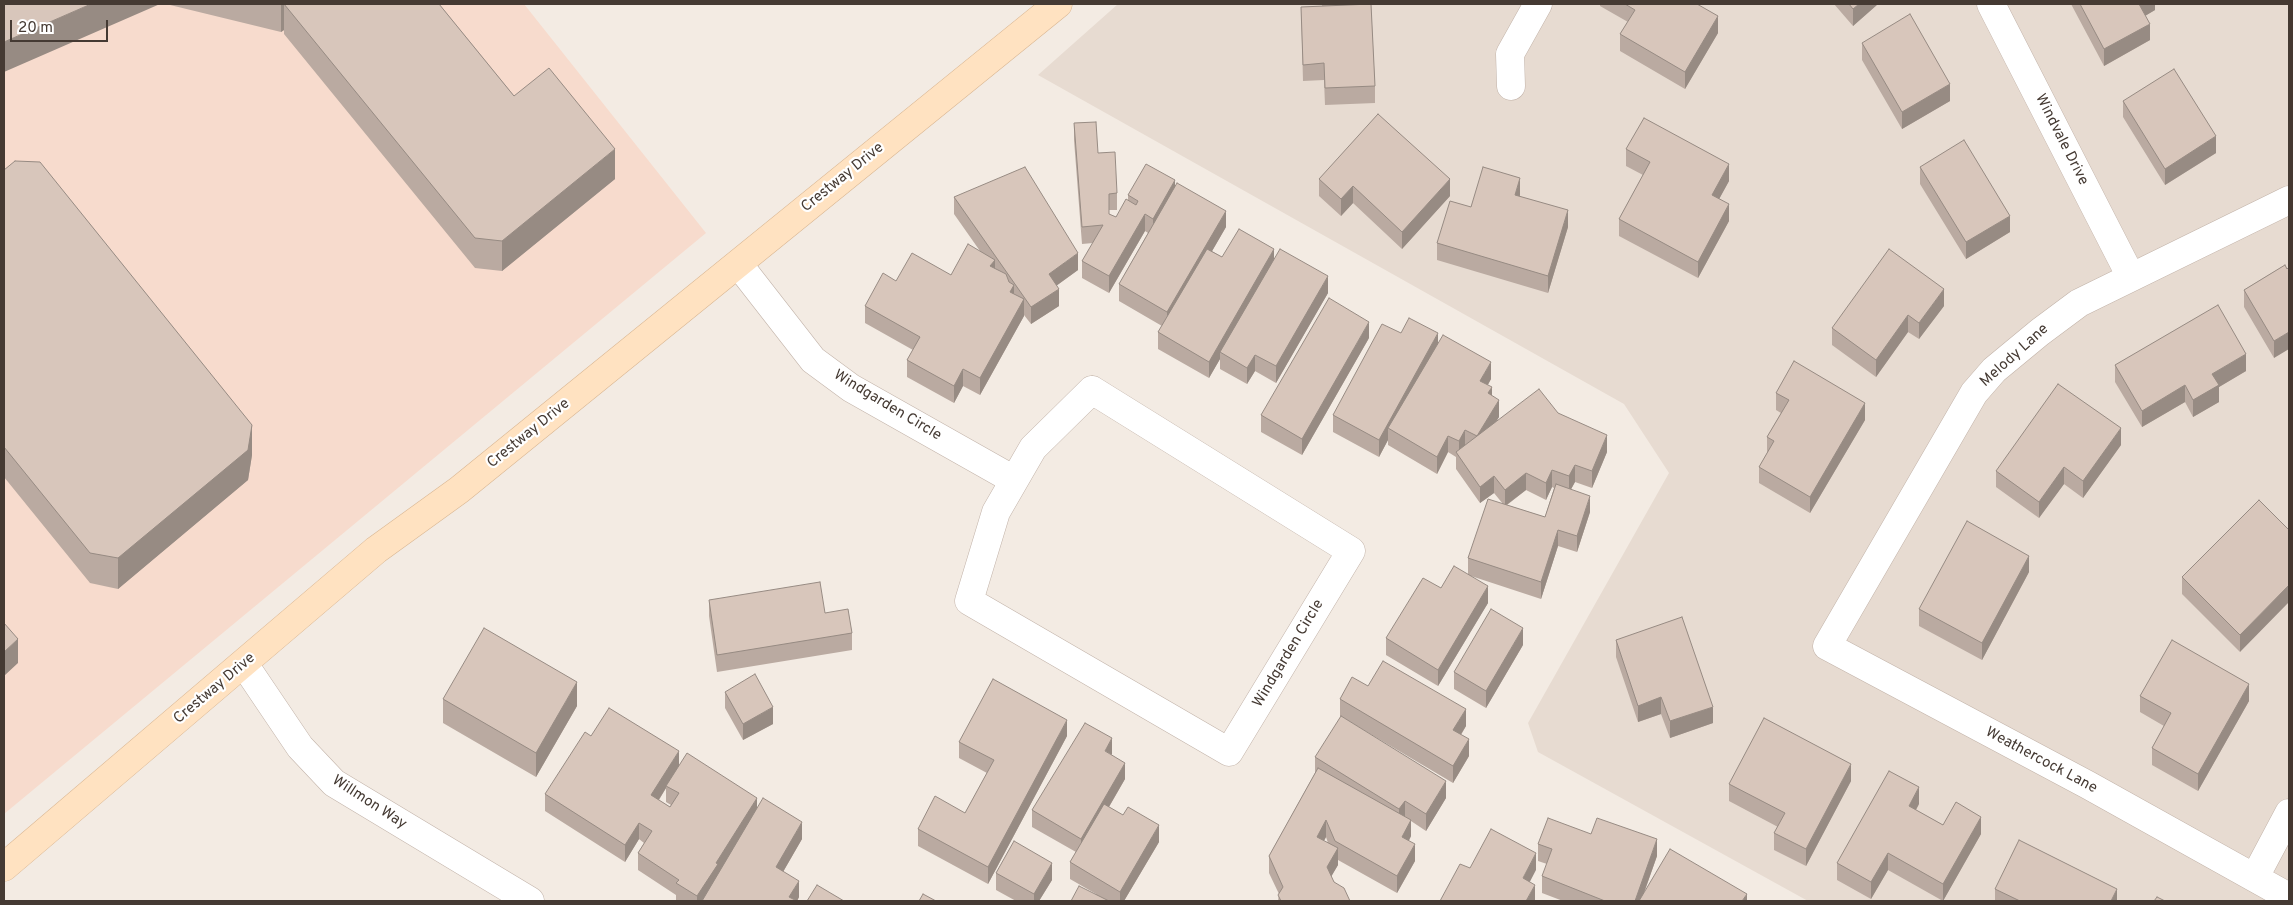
<!DOCTYPE html>
<style>
body{margin:0}
#map{position:relative;width:2293px;height:905px;overflow:hidden;background:#f3ebe3;font-family:Overpass,sans-serif}
canvas{display:block}
.frame{position:absolute;inset:0;border:5px solid #453a33;pointer-events:none}
.scale{position:absolute;left:10px;top:20px;width:98px;height:22px;box-sizing:border-box;border:2px solid #453a33;border-top:0;padding-left:6px;font-size:15px;line-height:18px;white-space:nowrap;color:#453a33;-webkit-text-stroke:4px #fff;paint-order:stroke}
</style>
<div id="map">
<canvas width="2293" height="905"></canvas>
<div class="frame"></div>
<div class="scale">20 m</div>
</div>
<script>
const ctx = document.querySelector('canvas').getContext('2d');
ctx.lineJoin = 'round';
function fill(path, color) { ctx.fillStyle = color; ctx.fill(path, 'evenodd'); }
const poly = rows => new Path2D(rows.map(r => 'M' + r).join(''));
function strokePath(path, color, width, dash) { ctx.strokeStyle = color; ctx.lineWidth = width; ctx.lineCap = dash ? 'butt' : 'round'; ctx.setLineDash(dash || []); ctx.stroke(path); }
function drawText(font, color, halo, rows, align = 'center') {
  ctx.font = font + ' Overpass,sans-serif'; ctx.lineWidth = 4.5; ctx.setLineDash([]); ctx.textBaseline = 'middle'; ctx.strokeStyle = halo; ctx.fillStyle = color; for (const [text, x, y, turn = 0] of rows) {
    ctx.save(); ctx.translate(x, y); ctx.rotate((+turn || 0) * Math.PI / 180); ctx.textAlign = isNaN(turn) ? turn : align; if (halo) ctx.strokeText(text, 0, 0); ctx.fillText(text, 0, 0); ctx.restore();
  }
}
fill(poly([
 [1118,4,2289,4,2289,901,1808,901,1538,752,1528,723,1669,473,1624,404,1038,75]
]), '#e7dbd1');
fill(poly([
 [4,4,524,4,706,233,4,814]
]), '#f7dbcd');
const minor = poly([
 [1991,4,2131,277],
 [1511,86,1510,54,1538,4],
 [2289,200,2079,303,2040,332,1994,370,1974,393,1827,646,2088,785,2289,897],
 [739,265,813,360,851,388,1014,480],
 [1092,390,1351,551,1229,752,969,601,996,512,1033,448,1092,390],
 [244,664,300,747,334,783,530,901],
 [2255,877,2289,813]
]);
const secondary = poly([
 [4,867,376,550,459,490,1058,4]
]);
strokePath(minor, '#c2b3a9', 29);
strokePath(secondary, '#d9b692', 29);
strokePath(minor, '#fff', 28);
strokePath(secondary, '#ffe2c1', 28);
fill(poly([
 [166,4,439,4,514,96,615,179,502,271,475,268,284,34,284,30,281,32],
 [1322,4,1371,4,1375,86,1375,103,1325,105,1324,80,1303,81,1301,7,1322,6],
 [1600,4,1697,4,1718,33,1685,89,1620,51,1620,34,1628,22,1600,6],
 [1834,4,1878,4,1853,26],
 [2071,4,2155,4,2155,10,2145,16,2150,40,2104,66],
 [1862,43,1950,101,1902,129,1862,60],
 [2123,101,2216,153,2165,185,2123,117],
 [1074,123,1098,153,1117,193,1117,210,1109,210,1109,214,1116,217,1128,200,1128,195,1175,186,1226,227,1212,251,1222,257,1274,260,1328,293,1276,383,1255,371,1247,384,1220,369,1220,359,1209,378,1158,349,1158,332,1162,326,1119,301,1119,284,1148,233,1145,231,1109,293,1082,278,1082,261,1093,243,1082,244,1074,140],
 [1626,149,1729,181,1719,199,1729,221,1698,278,1619,236,1619,219,1643,175,1626,166],
 [1920,167,2010,232,1966,259,1920,184],
 [4,170,252,455,248,480,118,589,90,583,4,477],
 [1319,179,1450,196,1402,249,1353,203,1341,216,1319,196],
 [1520,195,1520,196,1568,227,1548,293,1437,260,1437,243,1471,207],
 [954,197,1078,270,1056,286,1059,306,1031,324,1024,315,1024,316,980,395,963,386,954,403,907,377,907,360,913,350,865,323,865,306,951,275,980,251,954,214],
 [2285,265,2274,358,2244,307,2244,290],
 [1944,306,1919,339,1908,332,1876,377,1832,345,1832,328],
 [1401,333,1438,344,1491,379,1488,385,1499,417,1495,423,1558,413,1607,452,1592,488,1575,482,1571,489,1590,512,1577,552,1558,546,1541,599,1471,576,1488,603,1438,686,1386,655,1386,638,1441,588,1468,574,1468,558,1503,504,1494,493,1480,503,1456,469,1456,457,1448,452,1437,474,1388,445,1388,440,1379,457,1333,432,1333,415],
 [1552,487,1554,488,1545,517,1507,505,1526,490,1546,500],
 [1369,338,1302,455,1261,432,1261,415],
 [2115,365,2246,371,2219,387,2219,402,2193,417,2185,402,2142,427,2115,382],
 [1776,393,1865,420,1810,513,1759,483,1759,467,1767,453,1767,437,1781,413,1776,410],
 [2121,445,2083,498,2064,484,2039,518,1996,487,1996,471],
 [2259,500,2240,652,2182,594,2182,577],
 [2029,572,1982,660,1919,626,1919,609],
 [709,600,825,613,852,633,852,650,717,672,709,616],
 [1616,640,1713,723,1670,738,1661,714,1638,722,1616,657],
 [1523,645,1486,708,1454,689,1454,672],
 [1368,686,1466,726,1461,735,1469,756,1453,783,1340,716,1340,699],
 [725,692,773,724,743,740,725,708],
 [2140,696,2249,701,2198,791,2152,765,2152,748,2164,726,2140,712],
 [443,699,577,706,536,777,443,723],
 [591,736,679,765,757,807,802,839,783,872,799,897,797,901,679,901,676,900,676,895,638,870,638,853,644,843,639,839,625,862,545,811,545,794],
 [666,788,666,802,671,805,670,807,659,800],
 [1067,736,988,884,918,846,918,829,965,813,987,773,959,758,959,742],
 [1112,755,1125,779,1109,807,1159,842,1124,901,1071,901,1096,894,1070,879,1070,862,1076,852,1032,827,1032,810],
 [1315,757,1446,798,1426,831,1411,821,1411,836,1409,841,1415,861,1397,893,1338,860,1338,865,1331,876,1334,882,1350,901,1278,901,1279,894,1269,873,1269,856,1315,773],
 [1326,837,1328,843,1324,841],
 [1851,781,1806,866,1774,850,1774,833,1778,827,1729,801,1729,784],
 [1919,804,1916,810,1943,825,1981,834,1943,901,1888,870,1871,899,1837,880,1837,863],
 [1591,834,1657,856,1643,896,1747,901,1563,901,1542,893,1542,876,1547,864,1538,861,1538,844],
 [996,873,1052,880,1039,901,1016,901,996,890],
 [1995,889,2117,901,1995,901]
]), '#baaaa1');
fill(poly([
 [91,4,160,4,4,72,4,42],
 [281,4,284,4,284,30,281,32],
 [1859,4,1878,4,1853,26,1853,9],
 [2138,4,2155,4,2155,10,2138,20],
 [1718,16,1718,33,1685,89,1685,72],
 [2150,24,2150,40,2104,66,2104,49],
 [1950,84,1950,101,1902,129,1902,112],
 [2216,136,2216,153,2165,185,2165,169],
 [615,149,615,179,502,271,502,241],
 [1729,164,1729,181,1712,212,1712,195],
 [1520,178,1520,195,1515,212,1515,195],
 [1450,179,1450,196,1402,249,1402,232],
 [1175,180,1175,197,1153,236,1153,219],
 [1353,186,1353,203,1341,216,1341,199],
 [1729,204,1729,221,1698,278,1698,262],
 [1568,210,1568,227,1548,293,1548,276],
 [1226,211,1226,227,1167,329,1167,312],
 [1145,214,1145,231,1109,293,1109,276],
 [2010,216,2010,232,1966,259,1966,242],
 [1274,249,1274,266,1220,352,1220,359,1209,378,1209,362],
 [1078,253,1078,270,1049,291,1049,274],
 [995,260,995,276,990,266],
 [1328,276,1328,293,1276,383,1276,366],
 [1014,285,1014,302,1010,292],
 [1059,289,1059,306,1031,324,1031,307],
 [1944,289,1944,306,1919,339,1919,323],
 [1024,299,1024,316,980,395,980,378],
 [1908,315,1908,332,1876,377,1876,360],
 [1369,322,1369,338,1302,455,1302,439],
 [2289,332,2289,349,2274,358,2274,341],
 [1438,333,1438,350,1388,428,1388,440,1379,457,1379,440],
 [2246,354,2246,371,2219,387,2219,402,2193,417,2193,400,2212,374],
 [1255,355,1255,371,1247,384,1247,368],
 [1491,362,1491,379,1480,398,1480,381],
 [963,369,963,386,954,403,954,386],
 [2185,385,2185,402,2142,427,2142,411],
 [1492,387,1492,404,1488,393],
 [1499,400,1499,417,1477,453,1477,436],
 [1865,403,1865,420,1810,513,1810,497],
 [252,425,252,455,248,480,118,589,118,558],
 [2121,428,2121,445,2083,498,2083,481],
 [1465,430,1465,447,1459,456,1459,441],
 [1607,435,1607,452,1592,488,1592,471],
 [1448,436,1448,452,1437,474,1437,457],
 [1575,465,1575,482,1569,493,1569,476],
 [2064,467,2064,484,2039,518,2039,502],
 [1552,470,1552,487,1546,500,1546,483],
 [1526,473,1526,490,1505,506,1505,490],
 [1494,476,1494,493,1480,503,1480,487],
 [1590,496,1590,512,1577,552,1577,536],
 [1558,530,1558,546,1541,599,1541,582],
 [2029,556,2029,572,1982,660,1982,643],
 [2289,585,2289,602,2240,652,2240,635],
 [1488,586,1488,603,1438,686,1438,670],
 [1523,628,1523,645,1486,708,1486,691],
 [18,639,18,663,4,676,4,652],
 [577,682,577,706,536,777,536,753],
 [2249,684,2249,701,2198,791,2198,774],
 [1661,697,1661,714,1638,722,1638,706],
 [773,707,773,724,743,740,743,724],
 [1713,707,1713,723,1670,738,1670,721],
 [1466,709,1466,726,1453,747,1453,730],
 [1067,720,1067,736,988,884,988,867],
 [1112,738,1112,755,1105,751],
 [1469,739,1469,756,1453,783,1453,766],
 [679,751,679,768,666,786,666,788,651,812,651,795],
 [1125,763,1125,779,1081,855,1081,839],
 [1851,764,1851,781,1806,866,1806,849],
 [1446,781,1446,798,1426,831,1426,814],
 [1919,787,1919,804,1909,822,1909,806],
 [757,798,757,815,705,901,697,901,697,896,716,863],
 [1405,801,1405,817,1399,826,1399,809],
 [1981,817,1981,834,1943,901,1943,884],
 [1326,820,1326,837,1317,853,1317,837],
 [1411,820,1411,836,1402,853,1402,837],
 [802,822,802,839,776,884,776,867],
 [639,823,639,839,625,862,625,845],
 [1159,825,1159,842,1124,901,1120,901,1120,892],
 [1657,839,1657,856,1641,901,1635,901],
 [1415,844,1415,861,1397,893,1397,876],
 [1338,848,1338,865,1327,884,1327,867],
 [1536,853,1536,870,1523,895,1523,878],
 [1888,853,1888,870,1871,899,1871,882],
 [1052,863,1052,880,1039,901,1034,901,1034,894],
 [799,881,799,897,797,901,789,897],
 [1535,885,1535,901,1526,901],
 [2117,889,2117,901,2111,901],
 [1747,894,1747,901,1742,901]
]), '#978b83');
const building = poly([
 [4,4,91,4,4,42,4,4],
 [284,4,439,4,514,96,549,68,615,149,502,241,475,238,284,4],
 [1371,4,1375,86,1325,88,1324,63,1303,65,1301,7,1371,4],
 [1625,4,1697,4,1718,16,1685,72,1620,34,1635,10,1625,4],
 [1849,4,1859,4,1853,9,1849,4],
 [2080,4,2139,4,2150,24,2104,49,2080,4],
 [1910,14,1950,84,1902,112,1862,43,1910,14],
 [2174,69,2216,136,2165,169,2123,101,2174,69],
 [1378,114,1450,179,1402,232,1353,186,1341,199,1319,179,1378,114],
 [1644,118,1729,164,1712,195,1729,204,1698,262,1619,219,1650,162,1626,149,1644,118],
 [1096,122,1098,153,1115,152,1117,193,1109,194,1109,214,1116,217,1126,199,1136,205,1138,201,1128,195,1146,164,1175,180,1153,219,1145,214,1109,276,1082,261,1103,225,1082,227,1074,123,1096,122],
 [1964,140,2010,216,1966,242,1920,167,1964,140],
 [15,161,40,162,252,425,248,450,118,558,90,553,4,447,4,170,15,161],
 [1025,167,1078,253,1049,274,1059,289,1031,307,954,197,1025,167],
 [1483,167,1520,178,1515,195,1568,210,1548,276,1437,243,1450,201,1471,207,1483,167],
 [1177,183,1226,211,1167,312,1119,284,1177,183],
 [1239,229,1274,249,1209,362,1158,332,1207,249,1222,257,1239,229],
 [968,244,995,260,990,266,1006,274,1009,282,1014,285,1010,292,1024,299,980,378,963,369,954,386,907,360,920,337,865,306,883,273,896,281,912,253,951,275,968,244],
 [1280,249,1328,276,1276,366,1255,355,1247,368,1220,352,1280,249],
 [1889,249,1944,289,1919,323,1908,315,1876,360,1832,328,1889,249],
 [2285,265,2287,269,2289,267,2289,332,2274,341,2244,290,2285,265],
 [1329,298,1369,322,1302,439,1261,415,1329,298],
 [2218,305,2246,354,2212,374,2219,385,2193,400,2185,385,2142,411,2115,365,2218,305],
 [1409,318,1438,333,1379,440,1333,415,1382,324,1401,333,1409,318],
 [1443,335,1491,362,1480,381,1492,387,1488,393,1499,400,1477,436,1465,430,1459,441,1448,436,1437,457,1388,428,1443,335],
 [1794,361,1865,403,1810,497,1759,467,1774,441,1767,437,1789,400,1776,393,1794,361],
 [2058,384,2121,428,2083,481,2064,467,2039,502,1996,471,2058,384],
 [1539,389,1558,413,1607,435,1592,471,1575,465,1569,476,1552,470,1546,483,1526,473,1505,490,1494,476,1480,487,1456,452,1539,389],
 [1556,484,1590,496,1577,536,1558,530,1541,582,1468,558,1488,499,1545,517,1556,484],
 [2259,500,2289,530,2289,585,2240,635,2182,577,2259,500],
 [1967,521,2029,556,1982,643,1919,609,1967,521],
 [1454,566,1488,586,1438,670,1386,638,1423,578,1441,588,1454,566],
 [820,582,825,613,848,609,852,633,717,655,709,600,820,582],
 [1491,609,1523,628,1486,691,1454,672,1491,609],
 [1682,617,1713,707,1670,721,1661,697,1638,706,1616,640,1682,617],
 [4,623,18,639,4,652,4,623],
 [484,628,577,682,536,753,443,699,484,628],
 [2172,640,2249,684,2198,774,2152,748,2171,713,2140,696,2172,640],
 [1383,661,1466,709,1453,730,1469,739,1453,766,1340,699,1352,677,1368,686,1383,661],
 [755,674,773,707,743,724,725,692,755,674],
 [993,679,1067,720,988,867,918,829,935,796,965,813,994,760,959,742,993,679],
 [609,708,679,751,651,795,670,807,679,793,666,786,687,753,757,798,716,863,718,864,697,896,676,883,679,880,638,853,652,831,639,823,625,845,545,794,585,732,591,736,609,708],
 [1341,716,1446,781,1426,814,1405,801,1399,809,1315,757,1341,716],
 [1764,718,1851,764,1806,849,1774,833,1785,813,1729,784,1764,718],
 [1085,723,1112,738,1105,751,1125,763,1081,839,1032,810,1085,723],
 [1318,768,1411,820,1402,837,1415,844,1397,876,1335,841,1326,820,1317,837,1338,848,1327,867,1334,882,1344,888,1350,901,1281,901,1278,895,1283,887,1269,856,1318,768],
 [1889,771,1919,787,1909,806,1943,825,1956,802,1981,817,1943,884,1888,853,1871,882,1837,863,1889,771],
 [763,798,802,822,776,867,799,881,789,897,797,901,702,901,763,798],
 [1104,804,1123,815,1128,807,1159,825,1120,892,1070,862,1104,804],
 [1548,818,1591,834,1597,818,1657,839,1635,901,1605,901,1542,876,1552,849,1538,844,1548,818],
 [1491,829,1536,853,1523,878,1535,885,1526,901,1440,901,1460,864,1470,868,1491,829],
 [2019,840,2117,889,2111,901,2020,901,1995,889,2019,840],
 [1014,841,1052,863,1034,894,996,873,1014,841],
 [1670,849,1747,894,1742,901,1639,901,1670,849],
 [817,885,844,901,807,901,817,885],
 [1079,886,1109,901,1071,901,1079,886],
 [923,894,936,901,919,901,923,894],
 [2157,897,2165,901,2154,901,2157,897]
]);
fill(building, '#d8c6bb');
strokePath(building, '#978b83', 1);
drawText('15px', '#453a33', '#fff', [
 ["Windvale Drive",2061,140,63],
 ["Crestway Drive",843,178,-39],
 ["Melody Lane",2015,356,-42],
 ["Windgarden Circle",887,406,31],
 ["Crestway Drive",529,434,-39],
 ["Windgarden Circle",1289,654,-59],
 ["Crestway Drive",215,689,-40],
 ["Weathercock Lane",2041,761,28],
 ["Willmon Way",369,803,33]
]);
</script>
